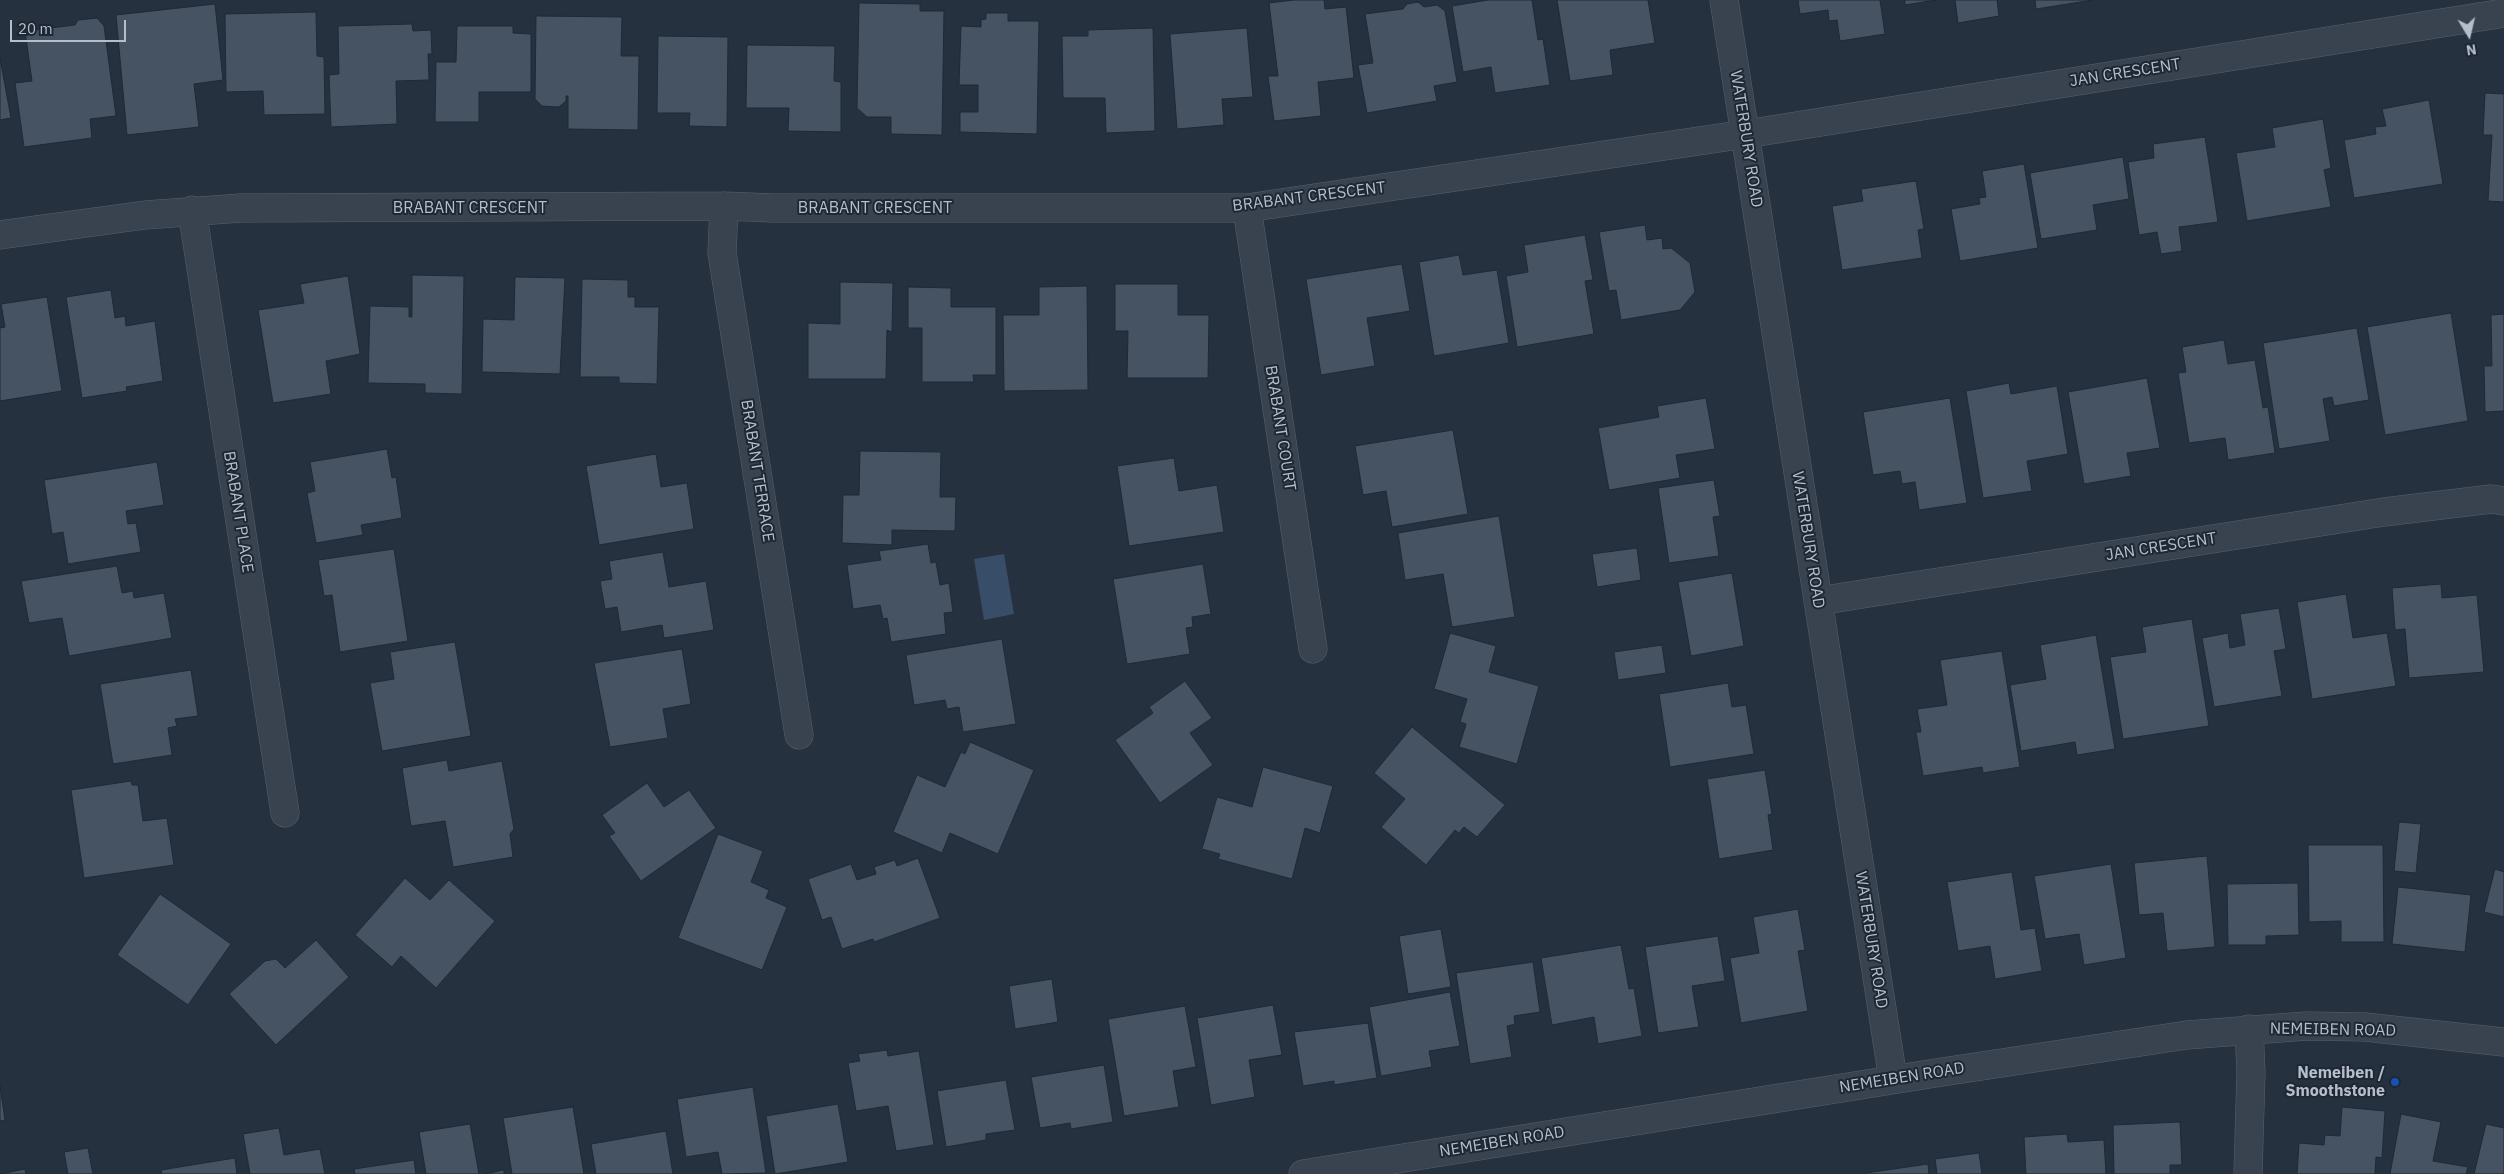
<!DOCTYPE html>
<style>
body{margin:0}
#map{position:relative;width:2504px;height:1174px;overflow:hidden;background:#25313f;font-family:"IBM Plex Sans",sans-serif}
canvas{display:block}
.north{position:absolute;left:2444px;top:10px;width:50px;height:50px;-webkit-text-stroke:4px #1e2834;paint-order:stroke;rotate:171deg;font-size:14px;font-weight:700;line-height:20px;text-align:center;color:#b5beca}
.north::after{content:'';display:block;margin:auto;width:18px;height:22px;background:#b5beca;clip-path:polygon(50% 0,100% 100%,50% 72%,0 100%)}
.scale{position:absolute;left:10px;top:20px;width:116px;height:22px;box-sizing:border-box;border:2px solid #b5beca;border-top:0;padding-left:6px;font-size:15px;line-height:18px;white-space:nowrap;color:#b5beca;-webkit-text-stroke:4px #1e2834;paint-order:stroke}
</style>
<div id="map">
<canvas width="2504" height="1174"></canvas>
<div class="north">N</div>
<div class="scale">20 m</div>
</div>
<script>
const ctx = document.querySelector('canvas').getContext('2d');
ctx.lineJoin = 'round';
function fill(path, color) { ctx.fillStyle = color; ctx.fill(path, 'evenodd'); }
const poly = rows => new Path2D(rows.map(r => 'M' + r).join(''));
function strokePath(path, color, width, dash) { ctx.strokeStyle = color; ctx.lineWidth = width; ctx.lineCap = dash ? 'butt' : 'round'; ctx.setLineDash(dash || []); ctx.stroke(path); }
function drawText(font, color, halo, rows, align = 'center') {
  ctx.font = font + ' "IBM Plex Sans",sans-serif'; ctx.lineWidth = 4; ctx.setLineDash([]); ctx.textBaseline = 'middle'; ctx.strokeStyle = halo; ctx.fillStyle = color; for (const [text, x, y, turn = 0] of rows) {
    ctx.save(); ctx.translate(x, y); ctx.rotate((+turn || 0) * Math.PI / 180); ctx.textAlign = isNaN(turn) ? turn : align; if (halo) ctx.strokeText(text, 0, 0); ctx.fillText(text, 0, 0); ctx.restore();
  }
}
fill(poly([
 [1004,554,1014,614,984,620,974,559]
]), '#384d67');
const building = poly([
 [1294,0,1324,0,1325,9,1346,7,1354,78,1318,82,1321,116,1274,121,1268,76,1278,76,1269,3,1294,0],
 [1488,0,1532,0,1538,40,1543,39,1550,85,1495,93,1491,67,1463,72,1452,6,1488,0],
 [1557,0,1648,0,1655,43,1610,50,1613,75,1570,81,1557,0],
 [1798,0,1880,0,1885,34,1840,41,1837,20,1829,21,1828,10,1800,14,1798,0],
 [1905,0,1936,0,1905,5,1905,0],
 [1955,0,1997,0,1999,16,1958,23,1955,0],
 [2035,0,2093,0,2036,9,2035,0],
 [1418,2,1424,7,1437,5,1445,11,1457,82,1434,86,1437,101,1367,113,1358,65,1373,63,1365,14,1403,9,1407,4,1418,2],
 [859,3,920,4,920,11,944,11,942,135,891,134,891,117,867,117,857,108,859,3],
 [215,4,223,80,194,84,199,127,127,135,116,15,215,4],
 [316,12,317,56,324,57,325,114,264,115,263,91,226,92,225,14,316,12],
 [986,13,1008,13,1008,21,1039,21,1037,134,960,132,960,112,978,112,978,85,959,85,961,26,981,27,981,20,986,19,986,13],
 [536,16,622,17,621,56,639,56,638,130,568,129,568,96,566,96,566,101,559,107,542,106,535,99,536,16],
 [97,18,104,26,116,116,90,119,92,138,24,147,15,83,32,81,25,31,75,25,78,20,97,18],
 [412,24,413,31,431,30,432,54,428,54,429,80,396,81,397,124,331,127,329,75,339,74,338,26,412,24],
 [457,26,513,26,513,33,531,34,531,92,479,92,479,122,435,122,436,62,456,62,457,26],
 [1153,28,1155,131,1106,133,1105,98,1063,98,1062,36,1088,36,1088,30,1153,28],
 [1247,28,1253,97,1222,99,1224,125,1177,129,1170,34,1247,28],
 [658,36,728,37,727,127,689,126,690,113,657,113,658,36],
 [747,45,835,46,834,81,841,82,841,132,788,131,789,108,746,108,747,45],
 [0,58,11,118,0,120,0,58],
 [2485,93,2504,94,2504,202,2488,201,2492,135,2483,135,2485,93],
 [2429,100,2443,184,2354,198,2344,140,2376,134,2375,127,2386,126,2382,109,2429,100],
 [2323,119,2331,168,2324,170,2331,207,2247,221,2236,153,2275,147,2272,128,2323,119],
 [2205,137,2218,222,2179,227,2182,251,2161,254,2157,232,2139,235,2128,162,2154,158,2153,144,2205,137],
 [2123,157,2129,199,2093,205,2097,230,2041,239,2030,173,2123,157],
 [2024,164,2038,248,1960,261,1951,209,1980,204,1979,198,1986,197,1982,171,2024,164],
 [1916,181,1924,229,1918,230,1922,258,1842,270,1832,206,1863,201,1861,189,1916,181],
 [1645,225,1647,240,1662,238,1663,249,1671,248,1690,263,1695,292,1680,310,1621,320,1616,290,1609,291,1599,232,1645,225],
 [1585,235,1593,280,1585,281,1594,334,1517,347,1506,276,1528,272,1524,245,1585,235],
 [1459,255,1463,275,1497,270,1509,343,1434,356,1419,262,1459,255],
 [1402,264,1410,311,1367,318,1375,366,1321,375,1306,279,1402,264],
 [412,275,464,276,462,394,425,393,425,384,368,383,370,306,409,307,409,317,412,317,412,275],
 [348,276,360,354,326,361,331,394,273,403,258,310,304,303,300,284,348,276],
 [515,277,565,278,560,374,482,372,483,319,514,320,515,277],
 [582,279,628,280,628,297,635,297,635,307,659,307,657,384,619,383,619,377,580,377,582,279],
 [840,282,893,283,892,332,887,330,886,379,808,379,808,323,840,324,840,282],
 [1115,284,1178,284,1178,315,1209,315,1208,378,1127,378,1128,331,1115,331,1115,284],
 [1087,286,1088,390,1004,391,1003,315,1039,315,1039,287,1087,286],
 [908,287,951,288,951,307,996,307,996,375,973,375,974,382,922,382,922,328,908,328,908,287],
 [111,290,115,318,125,316,126,326,155,321,163,381,126,387,127,391,82,398,66,297,111,290],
 [47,297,62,391,0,401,0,328,5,327,1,304,47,297],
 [2451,313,2468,421,2385,435,2367,327,2451,313],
 [2504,314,2504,411,2485,412,2484,366,2492,366,2491,315,2504,314],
 [2357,328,2369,400,2334,406,2332,397,2323,399,2330,441,2279,449,2263,343,2357,328],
 [2224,340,2228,364,2255,360,2263,408,2268,407,2275,453,2228,460,2225,438,2189,443,2178,373,2186,372,2182,347,2224,340],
 [2147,378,2160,448,2127,453,2131,476,2084,484,2068,392,2147,378],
 [2009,383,2011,394,2057,386,2068,454,2027,461,2032,491,1983,498,1966,391,2009,383],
 [1706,398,1715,449,1676,455,1680,478,1609,490,1598,428,1659,417,1657,406,1706,398],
 [1950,398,1967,503,1919,510,1915,482,1902,484,1900,471,1873,475,1863,412,1950,398],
 [1453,430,1468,514,1392,527,1386,491,1363,495,1355,446,1453,430],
 [387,449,392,478,396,477,402,518,361,525,363,535,316,543,307,493,315,491,310,462,387,449],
 [860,451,941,452,940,497,956,497,955,531,892,530,892,545,842,543,843,495,859,495,860,451],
 [656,454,661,487,687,483,694,529,599,545,586,466,656,454],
 [1174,458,1179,491,1217,485,1224,532,1129,546,1117,466,1174,458],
 [157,462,164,505,126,511,128,524,136,523,141,552,68,564,63,532,52,534,44,480,157,462],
 [1714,480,1720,516,1713,517,1719,556,1669,563,1658,488,1714,480],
 [1499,516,1515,617,1452,627,1443,574,1405,580,1398,533,1499,516],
 [928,544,931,563,936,562,940,585,949,583,953,612,944,613,946,634,891,642,887,618,883,619,880,605,853,609,847,565,881,560,879,551,928,544],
 [1637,548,1641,580,1597,587,1592,554,1637,548],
 [394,549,408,641,340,652,332,595,324,596,318,560,394,549],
 [663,552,669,587,706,581,714,630,664,638,662,625,621,632,617,607,605,609,600,581,612,579,609,561,663,552],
 [1203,564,1211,614,1192,617,1193,627,1186,628,1190,654,1127,664,1113,579,1203,564],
 [117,566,122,593,133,591,134,598,164,593,172,638,69,656,62,618,29,623,21,581,117,566],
 [1732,573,1744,646,1691,656,1678,582,1732,573],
 [2441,584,2442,598,2477,595,2484,672,2409,678,2405,629,2395,630,2392,588,2441,584],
 [2346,594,2353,638,2387,633,2396,686,2312,699,2297,602,2346,594],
 [2279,608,2286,649,2274,651,2282,696,2214,707,2202,638,2228,633,2230,648,2245,645,2240,614,2279,608],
 [2192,619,2209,726,2123,739,2110,657,2146,652,2142,627,2192,619],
 [1450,633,1496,646,1489,672,1539,686,1517,764,1459,747,1466,724,1460,722,1467,699,1434,689,1450,633],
 [2096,635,2115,749,2077,755,2075,742,2021,751,2010,685,2046,679,2040,645,2096,635],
 [1002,639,1016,724,963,732,959,707,947,709,945,700,914,705,906,655,1002,639],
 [455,642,471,736,382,751,370,683,394,679,390,652,455,642],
 [1662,645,1666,673,1618,680,1614,652,1662,645],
 [682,649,691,704,663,709,668,738,610,747,594,663,682,649],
 [2002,651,2020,767,1983,773,1982,767,1923,776,1916,732,1921,732,1917,709,1947,705,1940,660,2002,651],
 [191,670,198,716,175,719,177,726,168,728,172,755,113,764,100,684,191,670],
 [1185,681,1212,718,1190,733,1213,765,1160,803,1115,740,1153,713,1149,707,1185,681],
 [1728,683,1732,707,1746,705,1754,754,1670,767,1659,694,1728,683],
 [1412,727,1505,805,1477,837,1464,827,1459,833,1455,830,1426,865,1381,827,1405,799,1374,773,1412,727],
 [970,742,1034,770,998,854,950,833,942,853,893,832,917,775,945,787,961,752,965,754,970,742],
 [447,760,449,771,502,761,514,829,510,834,513,857,453,867,445,821,411,826,402,768,447,760],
 [1263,767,1333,786,1320,833,1305,828,1292,879,1218,859,1220,854,1202,849,1217,797,1252,807,1263,767],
 [1765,770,1772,814,1768,815,1773,850,1719,859,1707,779,1765,770],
 [131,781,132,785,138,785,143,821,167,818,174,865,84,878,71,790,131,781],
 [647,783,664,807,689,790,716,828,641,881,609,836,615,833,602,815,647,783],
 [2399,822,2421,824,2416,873,2394,871,2399,822],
 [718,834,763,851,751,882,769,890,766,898,787,907,762,970,678,938,718,834],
 [2308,845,2383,845,2384,942,2341,942,2341,921,2309,922,2308,845],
 [2207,856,2215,947,2167,951,2163,913,2139,915,2134,863,2207,856],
 [918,858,940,918,874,942,873,939,842,949,831,917,822,920,808,879,851,864,857,880,876,874,874,867,895,860,897,866,918,858],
 [2111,864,2126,958,2084,965,2079,934,2045,939,2034,876,2111,864],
 [2495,869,2504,872,2504,917,2484,912,2495,869],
 [2012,872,2021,930,2035,928,2042,971,1995,979,1990,946,1958,951,1947,882,2012,872],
 [405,878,430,900,449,880,495,921,436,988,401,956,392,967,355,935,405,878],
 [2298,883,2299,935,2266,936,2266,945,2228,945,2227,884,2298,883],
 [2398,887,2471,895,2465,952,2392,944,2398,887],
 [160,894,231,944,188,1005,117,955,160,894],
 [1798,909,1805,950,1798,951,1808,1011,1741,1023,1730,958,1759,953,1753,917,1798,909],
 [1441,929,1451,987,1408,994,1399,936,1441,929],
 [1718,936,1725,981,1692,986,1699,1027,1658,1033,1645,947,1718,936],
 [316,940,349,977,276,1045,229,994,265,961,276,959,285,968,316,940],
 [1621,945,1629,989,1634,988,1642,1036,1598,1044,1594,1017,1552,1025,1541,958,1621,945],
 [1533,962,1540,1012,1514,1016,1515,1024,1507,1026,1512,1057,1470,1064,1456,973,1533,962],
 [1052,979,1058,1022,1015,1029,1009,986,1052,979],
 [1450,992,1460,1046,1429,1051,1432,1067,1381,1076,1369,1007,1450,992],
 [1273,1005,1282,1055,1249,1060,1255,1097,1211,1105,1197,1018,1273,1005],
 [1185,1006,1196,1067,1173,1071,1179,1107,1124,1116,1108,1019,1185,1006],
 [1368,1023,1377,1078,1334,1085,1334,1081,1303,1086,1294,1032,1368,1023],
 [887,1050,888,1056,919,1051,934,1145,896,1151,888,1106,856,1111,848,1063,860,1061,858,1054,887,1050],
 [1104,1065,1113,1122,1071,1129,1070,1123,1040,1128,1031,1077,1104,1065],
 [1006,1080,1015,1130,986,1134,986,1140,946,1147,937,1091,1006,1080],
 [0,1086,5,1120,0,1121,0,1086],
 [753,1087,766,1173,722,1174,718,1152,686,1157,677,1099,753,1087],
 [838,1104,848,1162,775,1174,766,1116,838,1104],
 [573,1107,584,1174,512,1174,503,1118,573,1107],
 [2342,1107,2385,1111,2382,1158,2376,1157,2375,1174,2297,1174,2299,1143,2324,1145,2325,1135,2340,1136,2342,1107],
 [2401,1114,2441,1122,2433,1161,2468,1167,2466,1174,2390,1174,2401,1114],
 [2180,1122,2182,1165,2170,1165,2170,1174,2114,1174,2113,1125,2180,1122],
 [470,1124,479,1174,426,1174,419,1132,470,1124],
 [2486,1124,2504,1128,2504,1174,2474,1174,2486,1124],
 [279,1128,284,1155,320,1149,325,1174,250,1174,243,1134,279,1128],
 [666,1131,673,1174,596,1174,591,1144,666,1131],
 [2067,1134,2068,1142,2104,1140,2106,1174,2026,1174,2024,1137,2067,1134],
 [88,1148,93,1174,68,1174,64,1152,88,1148],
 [1979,1153,1982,1174,1937,1174,1935,1159,1979,1153],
 [235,1158,237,1174,162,1174,161,1170,235,1158],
 [414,1160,416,1174,355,1174,354,1169,414,1160],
 [1928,1164,1929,1174,1866,1174,1866,1173,1928,1164],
 [25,1169,26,1174,0,1174,25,1169],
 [504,1170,504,1174,484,1174,504,1170]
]);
fill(building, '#465363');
strokePath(building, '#202a36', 1);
const minor = poly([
 [1724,0,1893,1079],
 [724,206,722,253,799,735],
 [1247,208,1313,649],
 [192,210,285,813],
 [0,235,145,215,241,208,724,206,773,208,1247,208,1746,134,2504,13],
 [1818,601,2384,512,2491,499,2504,501],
 [2248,1174,2251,1072,2249,1029]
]);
const tertiary = poly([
 [1303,1174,1942,1072,2187,1035,2306,1026,2365,1027,2504,1042]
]);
strokePath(minor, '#57616d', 29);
strokePath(tertiary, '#57616d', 29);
strokePath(minor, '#39434f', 28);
strokePath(tertiary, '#39434f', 28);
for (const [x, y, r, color] of [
 [2395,1082,5,"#1a4fb4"]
]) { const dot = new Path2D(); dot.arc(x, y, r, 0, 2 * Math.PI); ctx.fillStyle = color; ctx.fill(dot); strokePath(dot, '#1e2834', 2); }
drawText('16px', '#b5beca', '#1e2834', [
 ["JAN CRESCENT",2125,73,-9],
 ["WATERBURY ROAD",1746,139,81],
 ["BRABANT CRESCENT",1309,197,-7],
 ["BRABANT CRESCENT",470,208],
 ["BRABANT CRESCENT",875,208],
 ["BRABANT COURT",1280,428,81],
 ["BRABANT TERRACE",757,471,81],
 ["BRABANT PLACE",238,512,81],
 ["WATERBURY ROAD",1808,540,81],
 ["JAN CRESCENT",2161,547,-9],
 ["WATERBURY ROAD",1871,940,81],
 ["NEMEIBEN ROAD",2333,1030,1],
 ["NEMEIBEN ROAD",1902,1078,-9],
 ["NEMEIBEN ROAD",1502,1142,-9]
]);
drawText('bold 16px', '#b5beca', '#1e2834', [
 ["Nemeiben /",2385,1073],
 ["Smoothstone",2385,1091]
], 'right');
</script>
